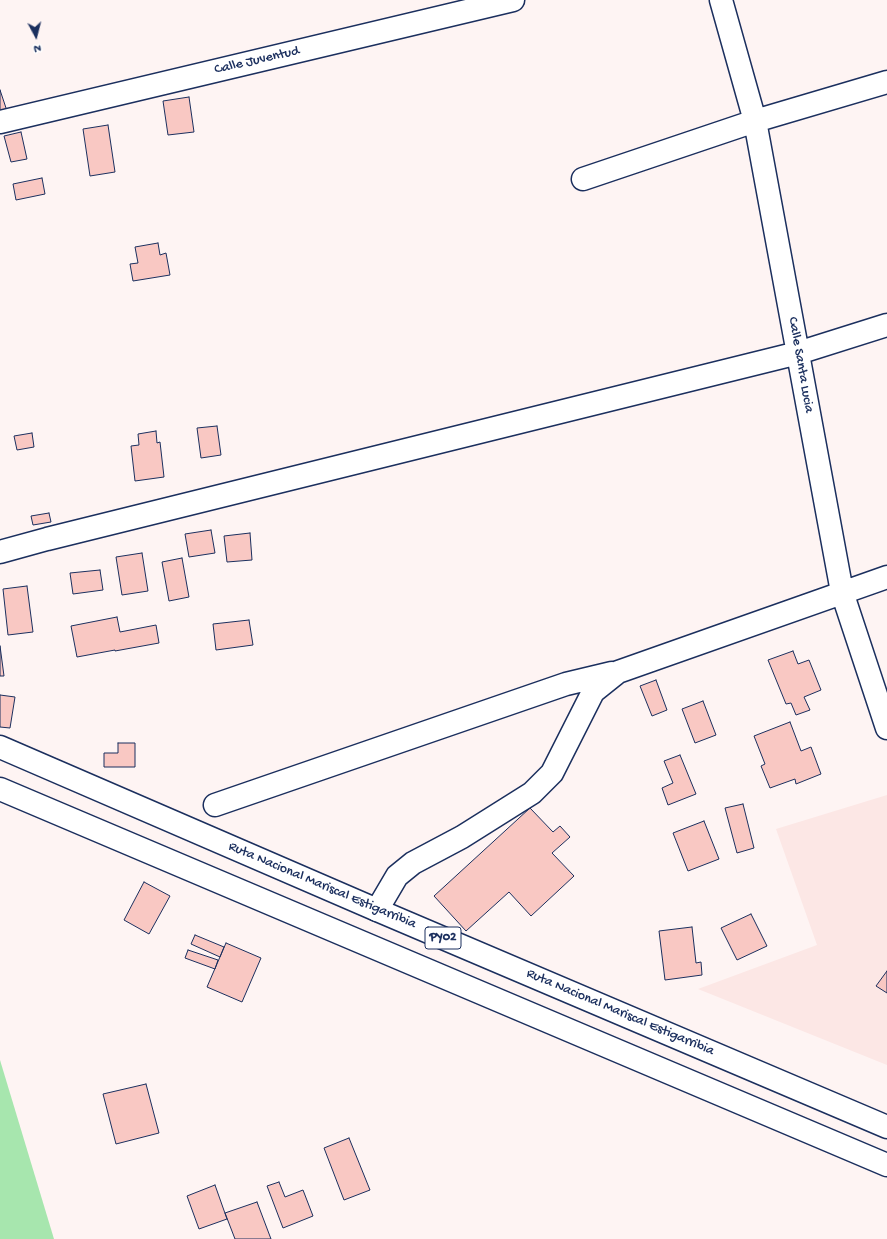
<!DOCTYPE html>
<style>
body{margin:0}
#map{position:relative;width:887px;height:1239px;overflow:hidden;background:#fef4f3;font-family:"Gochi Hand",sans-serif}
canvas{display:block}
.north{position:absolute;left:16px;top:16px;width:40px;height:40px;-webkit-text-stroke:3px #fff;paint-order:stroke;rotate:173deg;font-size:11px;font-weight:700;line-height:16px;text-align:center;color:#1b2f5e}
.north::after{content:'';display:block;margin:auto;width:14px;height:18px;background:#1b2f5e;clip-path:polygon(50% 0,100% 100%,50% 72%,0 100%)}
</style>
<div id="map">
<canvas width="887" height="1239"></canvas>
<div class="north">N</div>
</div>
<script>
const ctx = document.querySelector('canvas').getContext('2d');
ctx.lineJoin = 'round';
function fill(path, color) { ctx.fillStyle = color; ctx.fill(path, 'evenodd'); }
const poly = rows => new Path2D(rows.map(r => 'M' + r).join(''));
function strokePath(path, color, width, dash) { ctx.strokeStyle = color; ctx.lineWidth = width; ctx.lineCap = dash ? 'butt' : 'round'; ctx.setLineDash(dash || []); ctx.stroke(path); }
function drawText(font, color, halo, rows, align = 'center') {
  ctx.font = font + ' "Gochi Hand",sans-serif'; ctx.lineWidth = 3; ctx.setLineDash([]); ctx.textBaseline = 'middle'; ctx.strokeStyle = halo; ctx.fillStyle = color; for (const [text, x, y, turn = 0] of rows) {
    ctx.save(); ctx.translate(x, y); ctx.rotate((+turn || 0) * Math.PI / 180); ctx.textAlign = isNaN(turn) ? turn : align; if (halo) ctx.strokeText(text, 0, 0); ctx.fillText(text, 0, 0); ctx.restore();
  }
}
fill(poly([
 [887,795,887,1065,698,989,817,945,776,829]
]), '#fce7e5');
fill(poly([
 [0,1060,54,1239,0,1239]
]), '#a7e6ae');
const building = poly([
 [0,90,7,111,0,113,0,90],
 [189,97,194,132,168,135,163,101,189,97],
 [108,125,115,172,90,176,83,129,108,125],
 [21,132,27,159,11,162,4,136,21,132],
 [42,178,45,194,16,200,13,184,42,178],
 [158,243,160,255,166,253,170,275,133,281,130,264,138,263,135,247,158,243],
 [217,426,221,455,201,458,197,428,217,426],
 [156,431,157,443,160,442,164,477,135,481,131,446,139,445,138,434,156,431],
 [32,433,34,447,17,450,14,436,32,433],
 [49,513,51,522,33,525,31,516,49,513],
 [211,530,215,553,189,557,185,534,211,530],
 [250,533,252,560,227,562,224,536,250,533],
 [142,553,148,591,122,595,116,557,142,553],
 [182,558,189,597,169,601,162,562,182,558],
 [100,570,103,590,73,594,70,573,100,570],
 [27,586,33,632,8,635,3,589,27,586],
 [117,617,120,632,156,625,159,643,115,651,115,650,77,657,71,626,117,617],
 [249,620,253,645,216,650,213,624,249,620],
 [0,646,4,676,0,676,0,646],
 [793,651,798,664,809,660,821,690,804,697,810,710,796,715,791,703,786,704,768,660,793,651],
 [656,680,667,710,652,716,640,686,656,680],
 [0,695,15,697,10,728,0,727,0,695],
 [703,701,716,735,695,743,682,709,703,701],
 [790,722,801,751,811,747,821,774,796,784,795,779,770,788,761,766,765,764,754,736,790,722],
 [118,743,135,743,135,767,104,767,104,753,118,753,118,743],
 [680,755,696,794,668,805,662,788,673,783,664,761,680,755],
 [743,804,754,848,737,853,725,808,743,804],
 [530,808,553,832,560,826,570,837,552,853,574,876,531,916,509,892,466,931,434,896,530,808],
 [704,821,719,859,688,871,673,833,704,821],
 [144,882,170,896,149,934,124,920,144,882],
 [751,914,767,946,737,960,721,928,751,914],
 [692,927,696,963,701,962,702,975,665,980,659,931,692,927],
 [195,935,224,947,220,957,191,944,195,935],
 [226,943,261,958,242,1002,207,987,226,943],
 [188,950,218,960,215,969,185,958,188,950],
 [887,971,887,993,876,986,887,971],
 [146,1084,159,1133,116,1144,103,1094,146,1084],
 [349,1138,370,1190,344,1200,324,1148,349,1138],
 [279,1182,285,1197,303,1190,313,1216,283,1228,267,1186,279,1182],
 [215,1185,227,1219,199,1229,187,1196,215,1185],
 [257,1202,271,1239,235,1239,225,1213,257,1202]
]);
fill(building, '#f9c8c3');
strokePath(building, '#1b2f5e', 1);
const minor = poly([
 [721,0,755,121,842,592,887,728],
 [0,122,513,0],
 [583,179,755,121,887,82],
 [0,552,47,539,798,353,887,325],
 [215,805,566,684,612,673],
 [377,910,397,876,413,863,462,837,532,793,552,773,593,692,618,672,887,577]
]);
const highway = poly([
 [0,747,377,910,887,1127],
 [0,789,887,1165]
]);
strokePath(minor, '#1b2f5e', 25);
strokePath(highway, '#1b2f5e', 25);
strokePath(minor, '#fff', 22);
strokePath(highway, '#fff', 22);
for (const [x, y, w] of [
 [443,938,36]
]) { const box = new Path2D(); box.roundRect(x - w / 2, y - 11, w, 22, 3); ctx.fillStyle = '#fff'; ctx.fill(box); strokePath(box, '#1b2f5e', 1); }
drawText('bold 13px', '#1b2f5e', null, [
 ["PY02",443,938]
]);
drawText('14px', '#1b2f5e', '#fff', [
 ["Calle Juventud",257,61,-13],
 ["Calle Santa Lucia",800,365,80],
 ["Ruta Nacional Mariscal Estigarribia",322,886,23],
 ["Ruta Nacional Mariscal Estigarribia",620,1013,23]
]);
</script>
